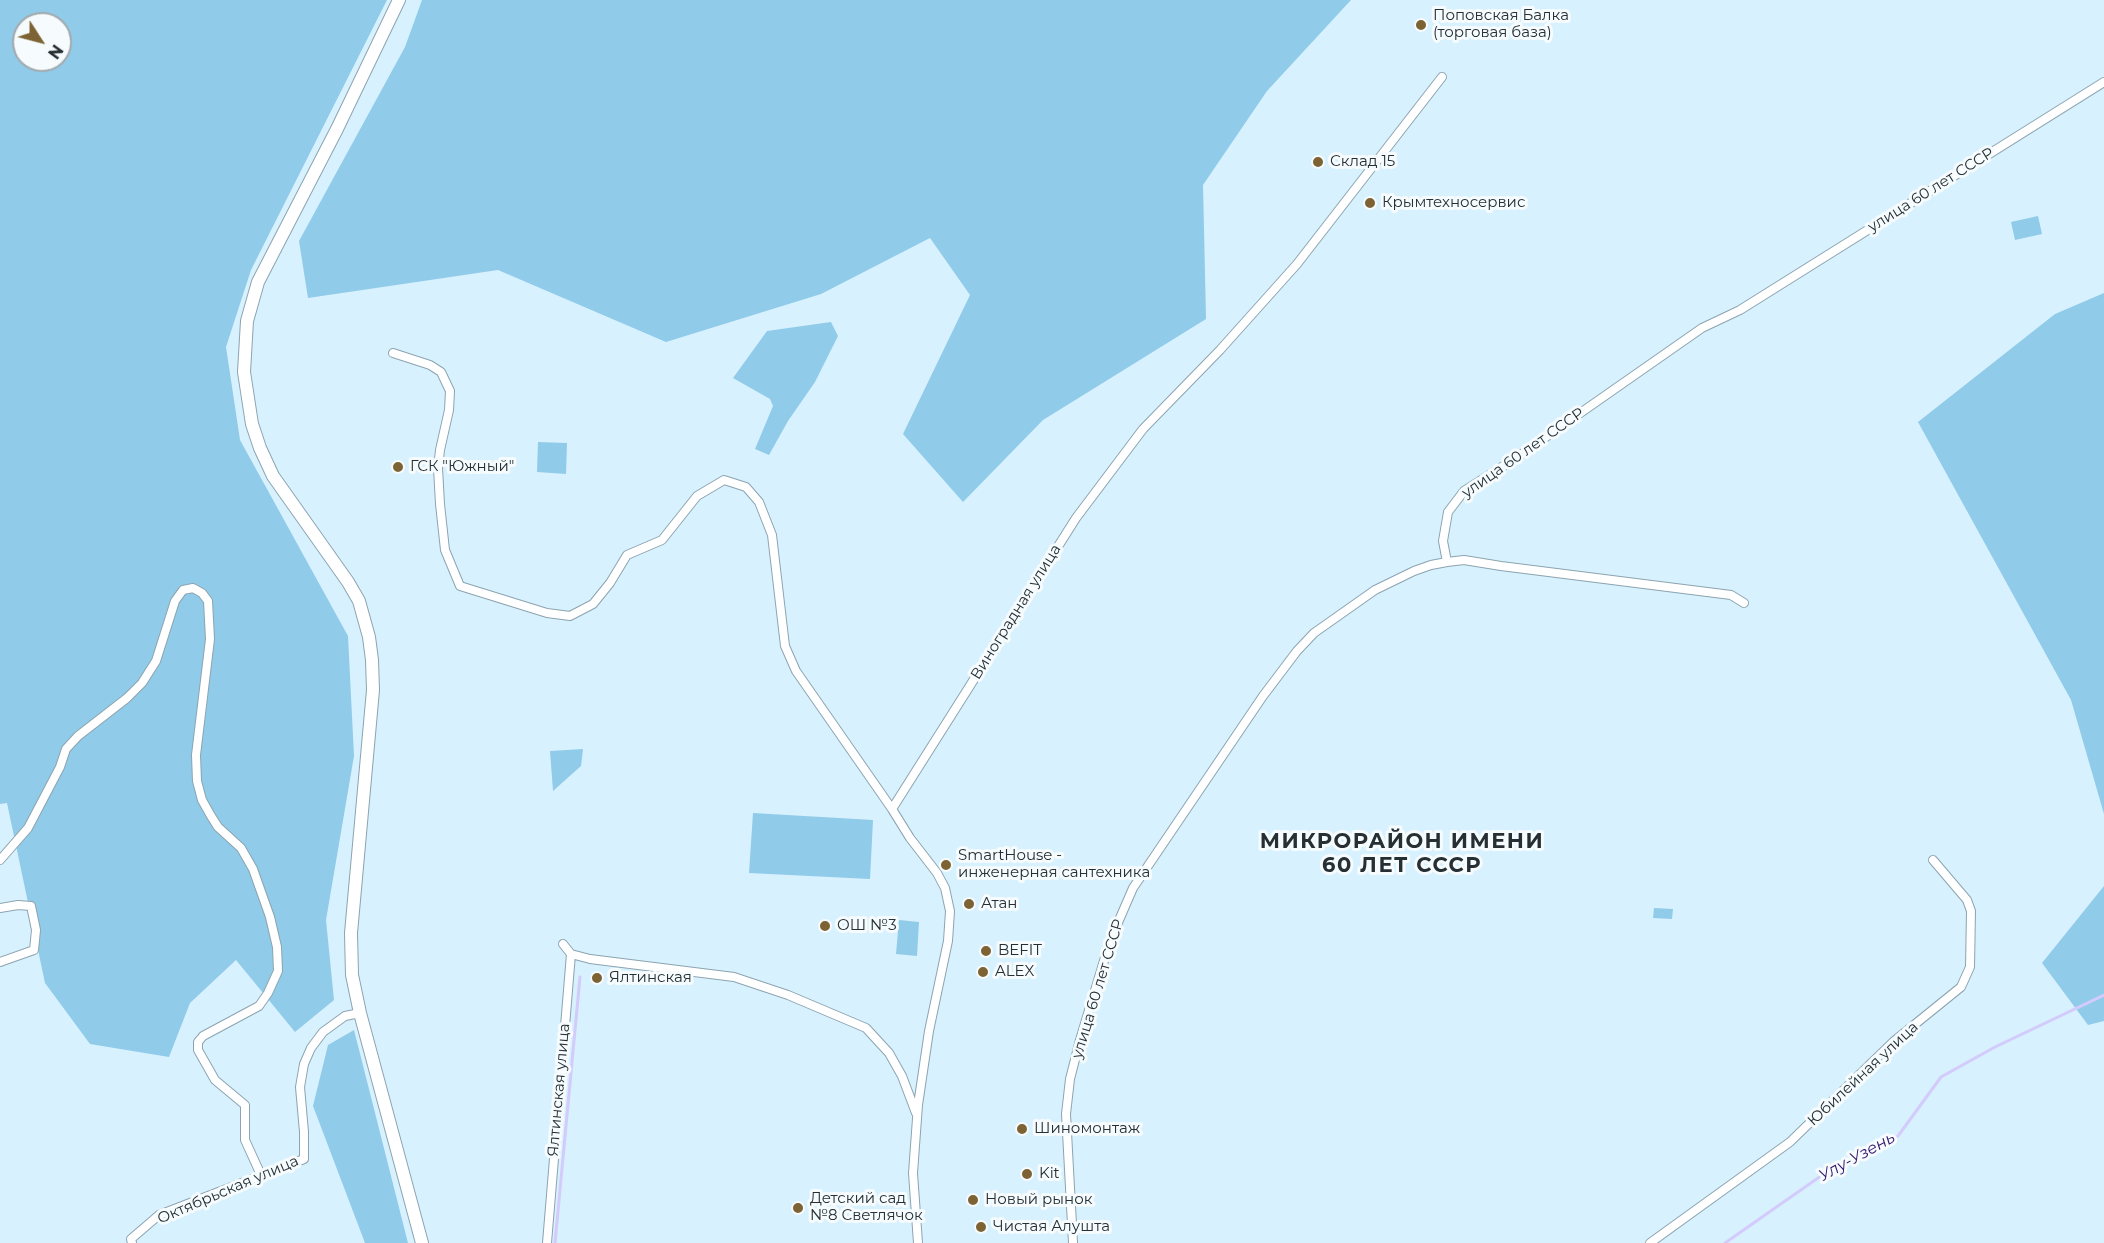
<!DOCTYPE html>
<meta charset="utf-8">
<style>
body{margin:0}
#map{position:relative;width:2104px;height:1243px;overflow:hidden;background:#d8f1fe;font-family:Montserrat,sans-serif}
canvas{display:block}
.north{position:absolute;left:12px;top:12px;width:60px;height:60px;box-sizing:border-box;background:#f6fbfd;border:2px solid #a2a9ad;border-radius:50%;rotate:126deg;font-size:16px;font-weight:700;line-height:24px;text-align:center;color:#252f34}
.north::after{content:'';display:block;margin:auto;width:21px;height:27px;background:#7d6234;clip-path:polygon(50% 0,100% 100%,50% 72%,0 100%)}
</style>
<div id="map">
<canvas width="2104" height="1243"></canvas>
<div class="north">N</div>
</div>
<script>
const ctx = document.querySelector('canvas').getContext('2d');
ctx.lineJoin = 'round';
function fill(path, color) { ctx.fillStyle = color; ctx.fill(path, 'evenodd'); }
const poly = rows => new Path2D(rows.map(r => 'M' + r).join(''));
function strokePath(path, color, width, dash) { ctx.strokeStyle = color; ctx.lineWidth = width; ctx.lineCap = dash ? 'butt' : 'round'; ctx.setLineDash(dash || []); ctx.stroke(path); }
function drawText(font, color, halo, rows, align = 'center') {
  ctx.font = font + ' Montserrat,sans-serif'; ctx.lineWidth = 6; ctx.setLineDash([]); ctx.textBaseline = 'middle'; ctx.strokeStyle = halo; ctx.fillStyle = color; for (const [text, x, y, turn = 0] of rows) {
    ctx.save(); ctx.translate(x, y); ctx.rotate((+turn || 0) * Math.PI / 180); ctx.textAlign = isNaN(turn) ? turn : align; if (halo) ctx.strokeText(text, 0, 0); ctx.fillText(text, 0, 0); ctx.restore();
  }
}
fill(poly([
 [0,0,387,0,251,270,226,347,240,440,348,636,354,756,326,920,334,1000,295,1032,236,960,190,1003,169,1057,90,1044,45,983,7,803,0,804],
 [24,24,60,24,60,60,24,60],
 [422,0,1351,0,1267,91,1203,185,1206,319,1043,420,963,502,903,434,970,295,930,238,821,294,666,342,498,270,308,298,299,241,405,47],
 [2038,216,2042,234,2015,240,2011,222],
 [2104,293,2104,814,2071,700,1918,422,2055,314],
 [831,322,838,336,815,382,788,421,769,455,755,449,773,406,770,399,733,378,767,331],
 [538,442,567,443,566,474,537,472],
 [583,749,581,766,553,791,550,751],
 [753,813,873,820,870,879,749,873],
 [2104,886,2104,1021,2088,1025,2042,963],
 [1654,908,1673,909,1672,919,1653,918],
 [899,920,919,922,917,956,896,954],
 [354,1030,408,1243,365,1243,313,1106,328,1045]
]), '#90cbe9');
strokePath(poly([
 [555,1243,580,977],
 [1725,1243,1818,1178,1898,1136,1941,1077,1995,1047,2104,995]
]), '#d2cbfb', 3);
const minor = poly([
 [393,353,430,365,441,372,450,391,449,410,440,450,438,468,440,504,445,550,460,586,547,613,570,616,593,604,610,583,627,555,662,540,697,496,724,480,746,487,759,502,772,535,785,646,796,671,892,809],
 [1447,562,1464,560,1501,566,1731,595,1744,603],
 [0,860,28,828,60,767,66,749,78,736,127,698,142,683,156,661,175,601,183,590,193,588,202,593,208,601,210,639,196,755,197,781,202,800,211,816,218,827,241,848,253,869,270,917,277,947,278,971,268,993,259,1006,203,1036,198,1042,198,1050,215,1080,245,1105,245,1140,261,1175],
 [0,908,18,905,31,906,36,930,34,950,0,962],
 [571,954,590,959,734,977,788,995,866,1028,889,1053,902,1076,916,1113],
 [132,1243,131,1239,159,1215,304,1159,304,1132,300,1087,304,1064,311,1048,323,1032,345,1016,360,1013],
 [547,1243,571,954,563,944],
 [918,1243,913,1173,918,1105,929,1031,948,941,950,911,945,888,937,873,910,838,892,809,1076,518,1143,429,1220,350,1297,264,1442,77],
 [1073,1243,1066,1114,1070,1079,1080,1040,1110,941,1133,888,1263,696,1297,651,1314,633,1375,590,1414,571,1431,565,1447,562,1443,541,1448,512,1464,491,1513,460,1702,328,1740,310,2104,82],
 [1650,1243,1790,1142,1893,1042,1961,987,1970,967,1971,911,1967,900,1933,860]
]);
const trunk = poly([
 [399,0,337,129,258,282,247,321,244,372,252,424,260,448,273,476,348,582,359,601,369,637,372,660,373,690,351,933,352,975,360,1013,422,1243]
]);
strokePath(minor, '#8ca4b0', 10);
strokePath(trunk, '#8ca4b0', 14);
strokePath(minor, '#fff', 8);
strokePath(trunk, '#fff', 12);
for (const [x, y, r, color] of [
 [1421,25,6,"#7d6234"],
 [1318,162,6,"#7d6234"],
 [1370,203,6,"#7d6234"],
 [398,467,6,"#7d6234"],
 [946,865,6,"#7d6234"],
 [969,904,6,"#7d6234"],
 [825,926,6,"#7d6234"],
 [986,951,6,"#7d6234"],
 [983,972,6,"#7d6234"],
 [597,978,6,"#7d6234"],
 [1022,1129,6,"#7d6234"],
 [1027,1174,6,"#7d6234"],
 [973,1200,6,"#7d6234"],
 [798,1208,6,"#7d6234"],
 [981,1227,6,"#7d6234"]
]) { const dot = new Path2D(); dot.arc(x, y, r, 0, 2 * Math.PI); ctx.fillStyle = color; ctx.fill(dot); strokePath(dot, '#f6fbfd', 2); }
drawText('15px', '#252f34', '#f6fbfd', [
 ["Поповская Балка",1433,16],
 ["(торговая база)",1433,33],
 ["Склад 15",1330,162],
 ["Крымтехносервис",1382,203],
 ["ГСК \"Южный\"",410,467],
 ["SmartHouse -",958,856],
 ["инженерная сантехника",958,873],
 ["Атан",981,904],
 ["ОШ №3",837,926],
 ["BEFIT",998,951],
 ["ALEX",995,972],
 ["Ялтинская",609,978],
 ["Шиномонтаж",1034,1129],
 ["Kit",1039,1174],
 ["Детский сад",810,1199],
 ["№8 Светлячок",810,1216],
 ["Новый рынок",985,1200],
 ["Чистая Алушта",993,1227]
], 'left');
drawText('15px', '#252f34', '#f6fbfd', [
 ["улица 60 лет СССР",1931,190,-32],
 ["улица 60 лет СССР",1523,453,-35],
 ["Виноградная улица",1016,612,-58],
 ["улица 60 лет СССР",1098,989,-73],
 ["Юбилейная улица",1863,1074,-43],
 ["Ялтинская улица",559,1090,-85],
 ["Октябрьская улица",228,1190,-23]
]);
drawText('italic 16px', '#2f0e68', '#f6fbfd', [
 ["Улу-Узень",1857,1157,-29]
]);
ctx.letterSpacing = '1.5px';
drawText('bold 21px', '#252f34', '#f6fbfd', [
 ["МИКРОРАЙОН ИМЕНИ",1402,842],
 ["60 ЛЕТ СССР",1402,866]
]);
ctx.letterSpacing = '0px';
</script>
